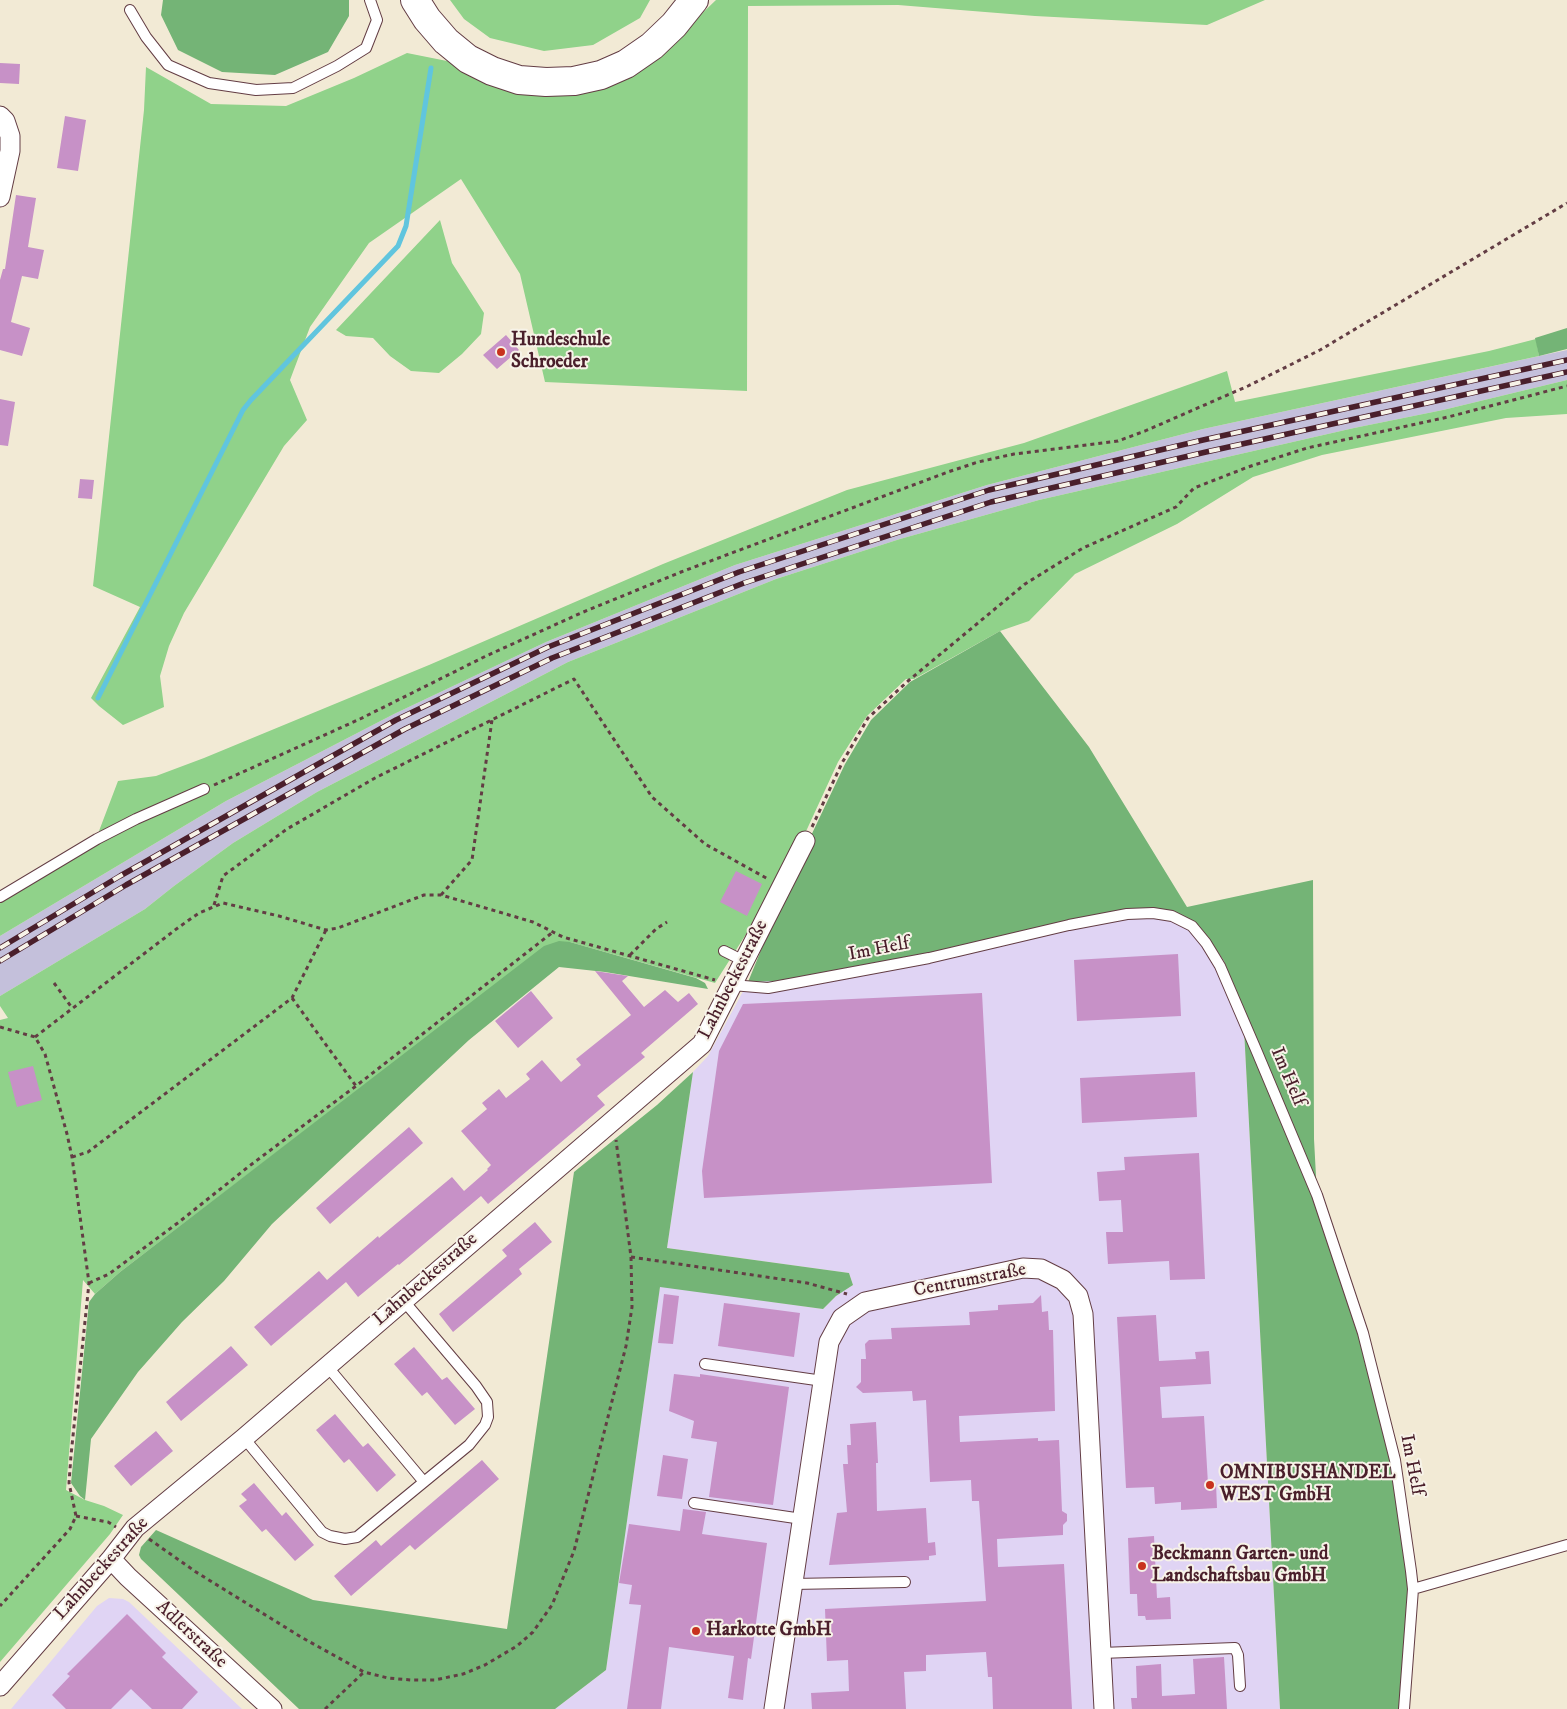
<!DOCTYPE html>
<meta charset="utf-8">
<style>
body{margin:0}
canvas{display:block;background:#f2ead5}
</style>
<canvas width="1567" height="1709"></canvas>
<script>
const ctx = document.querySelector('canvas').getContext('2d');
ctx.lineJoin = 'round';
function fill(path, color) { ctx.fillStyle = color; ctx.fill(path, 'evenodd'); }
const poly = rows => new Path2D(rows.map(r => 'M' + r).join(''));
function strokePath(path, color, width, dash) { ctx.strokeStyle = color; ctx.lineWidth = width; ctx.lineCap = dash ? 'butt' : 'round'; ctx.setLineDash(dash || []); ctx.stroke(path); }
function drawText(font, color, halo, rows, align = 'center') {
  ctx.font = font + ' "IM FELL DW Pica",serif'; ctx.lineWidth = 4; ctx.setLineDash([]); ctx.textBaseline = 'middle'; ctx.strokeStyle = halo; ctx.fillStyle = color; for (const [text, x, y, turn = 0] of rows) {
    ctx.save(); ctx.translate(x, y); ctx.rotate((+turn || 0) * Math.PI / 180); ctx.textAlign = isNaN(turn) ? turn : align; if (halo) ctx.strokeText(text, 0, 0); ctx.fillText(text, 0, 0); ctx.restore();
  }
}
fill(poly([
 [1151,908,1172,911,1195,922,1209,939,1224,961,1243,1010,1280,1709,555,1709,606,1670,660,1286,823,1309,836,1296,853,1285,849,1273,667,1248,693,1072,708,1056,748,982,1070,921,1127,909],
 [109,1598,123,1599,129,1602,242,1709,11,1709,97,1606]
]), '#e0d4f4');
fill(poly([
 [1567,350,1567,380,1443,410,1354,428,1039,500,900,539,776,579,568,662,317,792,233,843,174,886,145,909,0,996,0,936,226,801,394,714,546,642,735,565,987,485,1203,429]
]), '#c4c0db');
fill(poly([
 [450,0,650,0,640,18,593,45,544,51,490,38,464,19],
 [716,0,1265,0,1207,25,1035,16,898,5,748,6,747,391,545,382,520,274,461,179,369,243,310,327,290,380,307,420,284,446,184,613,169,646,160,676,164,707,123,725,99,706,91,698,140,607,93,586,144,110,146,67,211,104,286,106,354,78,407,53,457,63,536,92,692,23],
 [440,220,452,263,484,313,481,334,462,354,439,373,411,371,390,356,373,338,346,336,336,330],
 [1536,339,1539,356,1203,429,987,485,735,565,546,642,394,714,226,801,0,936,0,900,100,842,99,831,118,781,156,776,204,758,429,665,663,564,847,490,1024,443,1227,371,1235,402,1489,351],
 [1567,380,1567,414,1506,418,1322,455,1253,477,1177,524,1075,574,1029,621,1000,631,914,679,906,679,867,716,838,762,802,840,776,887,715,983,570,942,396,1061,120,1272,95,1294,83,1280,66,1490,85,1500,104,1506,123,1515,110,1534,0,1662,0,1020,8,1018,0,1006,0,996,145,909,174,886,233,843,317,792,568,662,776,579,900,539,1039,500,1354,428,1443,410]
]), '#90d28a');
fill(poly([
 [163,0,349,0,349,16,328,52,275,75,222,72,178,50,161,15],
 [1567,328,1567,349,1539,356,1535,338],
 [1000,631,1089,747,1187,907,1313,880,1314,1139,1317,1195,1362,1334,1393,1462,1412,1589,1402,1709,1280,1709,1243,1010,1224,961,1209,939,1195,922,1172,911,1151,908,1127,909,931,954,801,980,748,982,786,889,808,842,845,764,871,720,910,682],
 [559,941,570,942,696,978,705,983,708,989,605,972,559,967,469,1040,272,1224,224,1281,182,1322,138,1372,91,1439,85,1500,80,1496,71,1483,89,1302,95,1294,120,1272,544,946],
 [693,1072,667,1248,849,1273,853,1285,836,1296,823,1309,660,1287,606,1670,555,1709,299,1709,141,1559,139,1555,141,1547,156,1530,313,1600,507,1629,574,1172,657,1105]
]), '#74b476');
strokePath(poly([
 [98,698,243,410,251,400,398,246,406,226,431,68]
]), '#60c5de', 5);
fill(poly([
 [0,63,20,64,19,84,0,83],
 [65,116,86,120,78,171,57,168],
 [16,195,36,198,28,247,44,250,38,279,22,276,11,322,30,328,22,356,0,350,0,280,3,269,5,269],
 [506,335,519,350,497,369,483,355],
 [0,399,15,402,8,446,0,445],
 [80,479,94,480,92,499,78,498],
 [736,871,762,884,747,916,720,902],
 [1178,954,1181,1016,1077,1021,1074,960],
 [595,971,628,976,622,981,644,1007,665,990,678,1002,689,993,698,1004,641,1053,645,1057,597,1096,605,1105,488,1204,481,1196,399,1265,398,1264,358,1297,346,1282,271,1346,254,1327,319,1271,327,1280,378,1236,379,1238,452,1177,464,1191,488,1170,487,1169,491,1165,461,1131,487,1109,482,1103,499,1089,506,1098,530,1079,526,1074,542,1060,561,1082,581,1065,576,1059,631,1015],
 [531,991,553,1018,518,1048,495,1021],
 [982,993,992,1183,704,1198,702,1171,719,1051,743,1004],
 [33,1066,42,1100,17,1107,8,1072],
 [1195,1072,1197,1117,1082,1123,1080,1078],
 [409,1127,423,1143,330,1224,316,1208],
 [1199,1153,1205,1279,1170,1280,1169,1261,1108,1264,1106,1232,1123,1232,1121,1200,1099,1201,1097,1172,1125,1170,1124,1157],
 [535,1222,552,1242,519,1269,522,1274,453,1332,439,1314,507,1256,502,1250],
 [664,1294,679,1296,673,1344,658,1343],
 [1041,1295,1042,1312,1048,1311,1049,1330,1053,1330,1055,1411,959,1416,960,1442,1038,1438,1038,1441,1059,1440,1062,1511,1067,1514,1067,1521,1063,1525,1063,1535,997,1539,998,1567,1064,1564,1072,1709,993,1709,992,1677,988,1677,986,1652,926,1655,926,1671,904,1672,906,1709,812,1709,811,1693,849,1691,848,1660,827,1661,825,1609,986,1601,979,1501,972,1501,971,1480,930,1482,926,1400,913,1401,912,1391,863,1393,856,1387,861,1382,861,1359,866,1359,865,1344,869,1340,892,1339,891,1328,970,1325,969,1312,998,1310,998,1305,1033,1303],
 [724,1303,800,1313,794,1357,718,1346],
 [1156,1315,1159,1361,1196,1359,1195,1352,1209,1351,1211,1384,1160,1387,1162,1418,1204,1416,1208,1484,1216,1483,1217,1508,1181,1510,1181,1502,1155,1504,1154,1487,1126,1488,1117,1317],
 [231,1346,248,1365,181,1421,166,1402],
 [414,1347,442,1380,447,1377,475,1409,455,1425,427,1392,422,1396,394,1364],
 [674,1374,700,1377,700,1374,789,1387,773,1505,709,1497,717,1442,691,1438,694,1421,669,1411],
 [335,1414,363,1447,368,1443,396,1475,377,1492,349,1459,344,1463,316,1430],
 [876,1422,878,1463,876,1463,877,1511,926,1508,928,1543,935,1542,936,1555,929,1556,929,1560,829,1565,837,1513,847,1512,843,1464,848,1464,847,1445,851,1445,850,1424],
 [156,1431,173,1451,131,1486,114,1466],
 [663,1455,688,1459,682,1499,657,1496],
 [482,1460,499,1479,415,1550,410,1545,351,1596,334,1576,376,1540,381,1546],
 [254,1483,282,1516,286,1512,314,1545,295,1561,266,1529,262,1532,239,1506,247,1500,241,1494],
 [683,1509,706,1512,702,1534,767,1543,751,1659,748,1658,743,1700,728,1698,734,1656,669,1647,661,1709,627,1709,641,1605,629,1604,632,1585,619,1583,629,1524,680,1531],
 [1154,1536,1157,1598,1170,1597,1171,1619,1146,1620,1145,1616,1138,1616,1137,1594,1130,1594,1128,1538],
 [127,1614,166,1653,162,1657,198,1692,182,1709,152,1709,131,1689,111,1709,66,1709,52,1695,70,1676,67,1674],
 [1224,1657,1227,1709,1132,1709,1131,1698,1137,1698,1136,1666,1161,1664,1162,1696,1195,1694,1193,1659]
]), '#c791c7');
const lane = poly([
 [130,10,146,37,168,65,209,83,256,90,293,88,337,66,366,48,377,20,370,0],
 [0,897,97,839,136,819,204,789],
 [724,951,744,961],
 [732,985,768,988,929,958,1069,925,1127,914,1153,913,1172,916,1192,926,1206,943,1220,966,1257,1052,1317,1195,1363,1333,1395,1460,1411,1571,1413,1589,1404,1709],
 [705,1364,823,1381],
 [327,1366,424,1482],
 [244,1438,322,1532,330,1536,345,1539,357,1537,469,1445,485,1425,488,1417,487,1402,476,1386,403,1300],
 [694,1503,802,1519],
 [792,1584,905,1582],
 [1413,1589,1567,1545],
 [1101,1653,1235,1648,1238,1655,1240,1686]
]);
const street = poly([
 [0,116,5,121,10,136,10,151,0,197],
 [111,1559,128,1577,272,1709],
 [0,1686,111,1559,135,1528,244,1438,702,1044,805,841],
 [774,1709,829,1342,842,1318,865,1302,1023,1268,1041,1269,1063,1280,1078,1296,1083,1314,1104,1709]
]);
const highway = poly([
 [415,0,427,19,446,41,468,59,492,71,519,80,546,82,574,81,601,75,626,64,652,46,674,25,694,0]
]);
strokePath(lane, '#633d44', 12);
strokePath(street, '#633d44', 21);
strokePath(highway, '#633d44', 30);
strokePath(poly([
 [214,785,360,719,486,656,581,613,681,572,948,472,978,462,1014,454,1118,441,1145,431,1248,386,1320,350,1567,203],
 [812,827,842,763,868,718,908,681,1025,584,1083,548,1176,507,1194,488,1248,467,1307,448,1448,417,1567,386],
 [441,895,472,860,492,720],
 [214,905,223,876,287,829,375,778,574,679,652,797,705,844,768,879],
 [630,955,656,929,667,922],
 [54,983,72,1008],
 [292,998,356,1086],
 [0,1027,35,1037,45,1054,67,1134,72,1157,89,1283,71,1455,69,1483,76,1516,70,1529,0,1606],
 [35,1037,179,927,199,913,223,903,279,916,326,930,338,928,424,895,441,895,533,922,563,937,715,980],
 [72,1157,88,1152,292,998,326,930],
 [631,1257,807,1283,847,1294],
 [89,1283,109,1274,179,1222,248,1167,356,1086,553,932],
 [76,1516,108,1522,116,1527],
 [149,1539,196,1572,301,1637,364,1672,388,1678,411,1680,435,1680,463,1674,485,1665,517,1646,533,1632,552,1605,574,1551,626,1346,632,1307,631,1257,616,1140],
 [325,1709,364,1672]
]), '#633d44', 3, [4, 4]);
strokePath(lane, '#fff', 10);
strokePath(street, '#fff', 19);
strokePath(highway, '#fff', 28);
const rail = poly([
 [0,948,120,876,396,720,548,647,739,572,989,490,1203,440,1567,360],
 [0,961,126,885,405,729,552,658,744,583,991,502,1206,452,1567,372]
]);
strokePath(rail, '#4a1f2b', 5.5);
strokePath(rail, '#f7f3e8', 4, [11]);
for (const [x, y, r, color] of [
 [501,352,5,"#c8321e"],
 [1210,1485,5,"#c8321e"],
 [1142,1566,5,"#c8321e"],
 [696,1631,5,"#c8321e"]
]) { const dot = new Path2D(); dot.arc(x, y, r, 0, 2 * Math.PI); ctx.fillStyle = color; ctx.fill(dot); strokePath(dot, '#f7f3e8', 2); }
drawText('bold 19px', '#4a1f2b', '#f7f3e8', [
 ["Hundeschule",511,341],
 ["Schroeder",511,363],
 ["OMNIBUSHANDEL",1220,1474],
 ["WEST GmbH",1220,1496],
 ["Beckmann Garten- und",1152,1555],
 ["Landschaftsbau GmbH",1152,1577],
 ["Harkotte GmbH",706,1631]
], 'left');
drawText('19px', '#4a1f2b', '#f7f3e8', [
 ["Im Helf",879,950,-11],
 ["Lahnbeckestraße",734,980,-63],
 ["Im Helf",1287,1077,67],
 ["Lahnbeckestraße",426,1280,-41],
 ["Centrumstraße",970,1281,-11],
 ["Im Helf",1411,1465,79],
 ["Lahnbeckestraße",102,1569,-48],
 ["Adlerstraße",191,1635,43]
]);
</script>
